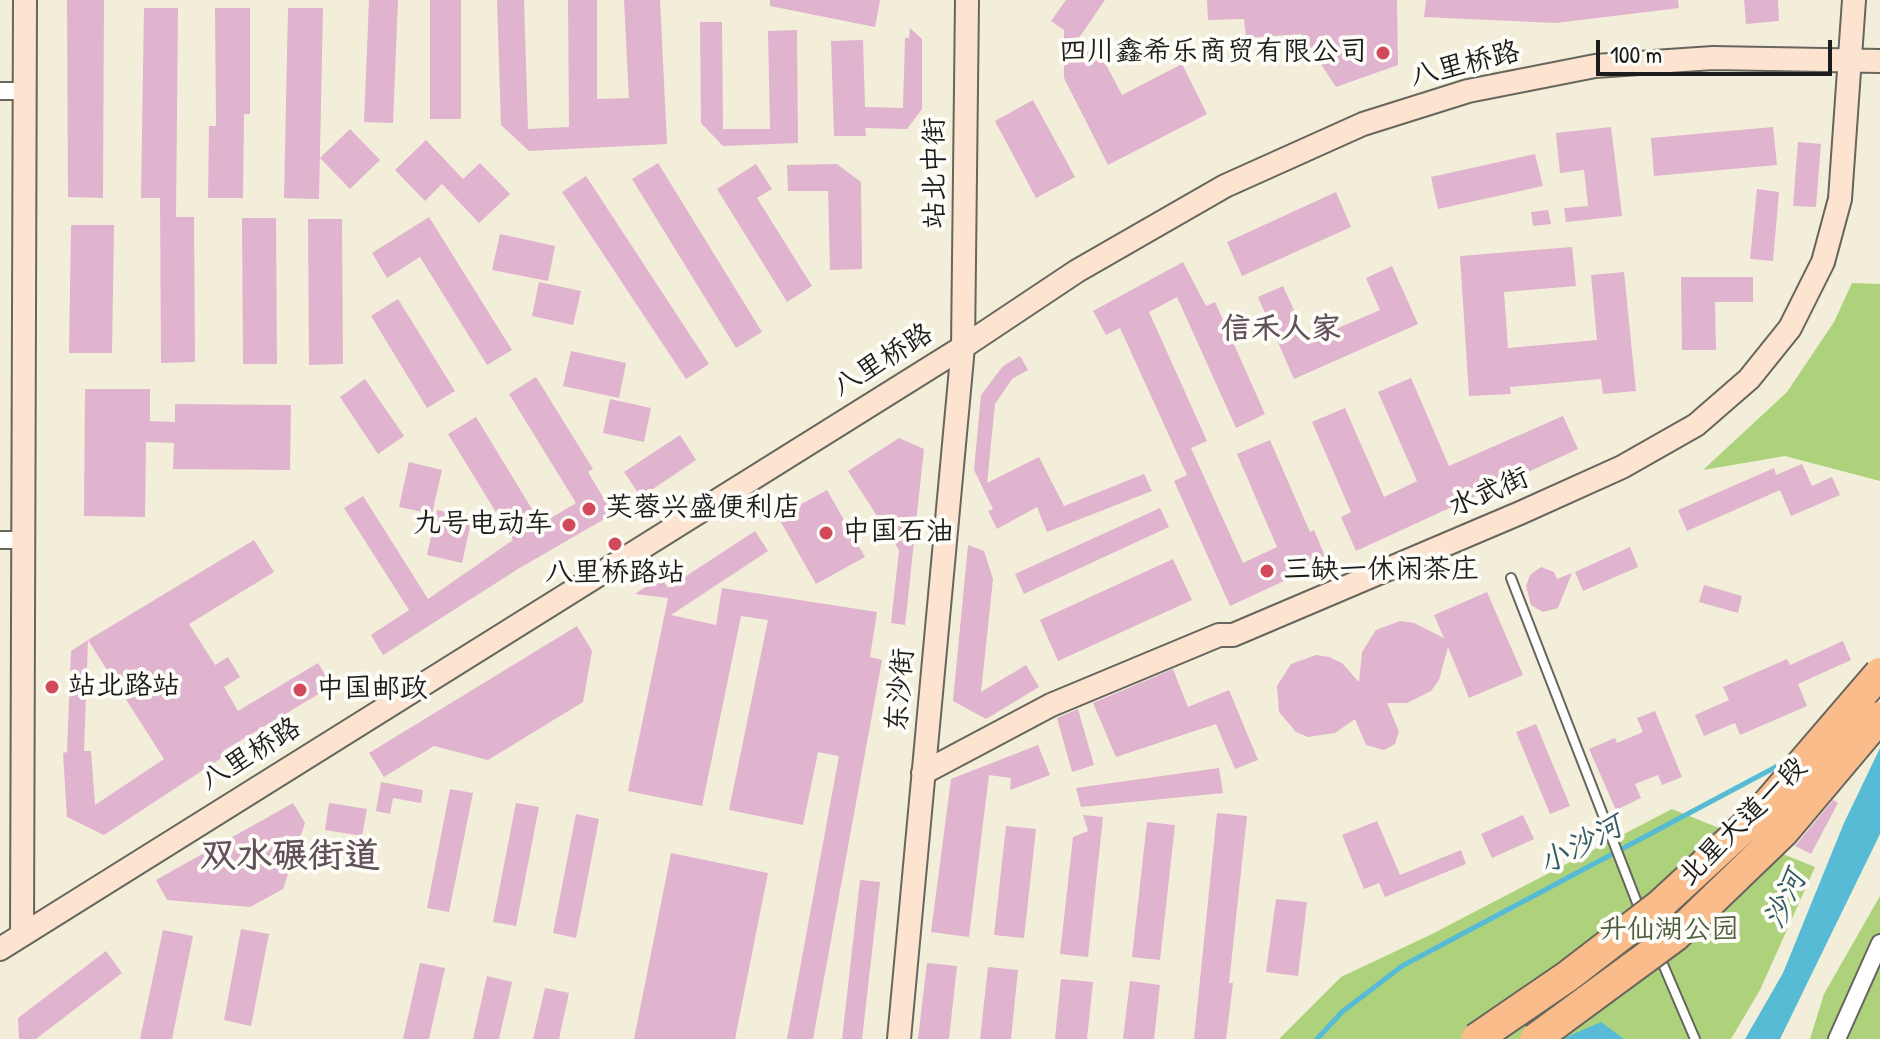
<!DOCTYPE html>
<meta charset="utf-8">
<style>
body{margin:0}
#map{position:relative;width:1880px;height:1039px;overflow:hidden;background:#f2eed9;font-family:"Patrick Hand",sans-serif}
canvas{display:block}
.scale{position:absolute;left:1596px;top:40px;width:236px;height:36px;box-sizing:border-box;border:4px solid #1c1c1c;border-top:0;padding-left:10px;font-size:24px;line-height:28px;white-space:nowrap;color:#1c1c1c;-webkit-text-stroke:6px #fdfcf7;paint-order:stroke}
</style>
<div id="map">
<canvas width="1880" height="1039"></canvas>
<div class="scale">100 m</div>
</div>
<script>
const ctx = document.querySelector('canvas').getContext('2d');
ctx.lineJoin = 'round';
function fill(path, color) { ctx.fillStyle = color; ctx.fill(path, 'evenodd'); }
const poly = rows => new Path2D(rows.map(r => 'M' + r).join(''));
function strokePath(path, color, width, dash) { ctx.strokeStyle = color; ctx.lineWidth = width; ctx.lineCap = dash ? 'butt' : 'round'; ctx.setLineDash(dash || []); ctx.stroke(path); }
function drawText(font, color, halo, rows, align = 'center') {
  ctx.font = font + ' "Patrick Hand","LXGW WenKai TC",sans-serif'; ctx.lineWidth = 8; ctx.setLineDash([]); ctx.textBaseline = 'middle'; ctx.strokeStyle = halo; ctx.fillStyle = color; for (const [text, x, y, turn = 0] of rows) {
    ctx.save(); ctx.translate(x, y); ctx.rotate((+turn || 0) * Math.PI / 180); ctx.textAlign = isNaN(turn) ? turn : align; if (halo) ctx.strokeText(text, 0, 0); ctx.fillText(text, 0, 0); ctx.restore();
  }
}
fill(poly([
 [1852,283,1880,284,1880,481,1785,456,1703,470,1787,392,1834,322],
 [1672,809,1815,867,1760,990,1731,1039,1279,1039,1341,977,1430,935],
 [1880,896,1880,1039,1810,1039,1824,994]
]), '#add27b');
fill(poly([
 [1880,748,1880,834,1780,1039,1745,1039,1783,973,1844,823],
 [1601,1022,1624,1039,1562,1039]
]), '#57bbd6');
strokePath(poly([
 [1317,1039,1342,1012,1402,966,1787,761]
]), '#57bbd6', 5);
fill(poly([
 [67,0,104,0,103,198,68,197],
 [369,0,398,0,393,123,364,122],
 [430,0,461,0,461,119,430,119],
 [497,0,524,0,528,129,569,127,568,0,597,0,597,99,629,98,624,0,660,0,667,144,529,151,501,125],
 [770,0,880,0,875,27,770,6],
 [1066,0,1105,0,1072,48,1101,55,1122,95,1182,64,1207,114,1108,165,1064,78,1064,30,1051,21],
 [1207,0,1397,0,1398,65,1336,87,1301,34,1246,38,1244,19,1208,20],
 [1426,0,1678,0,1679,8,1556,23,1424,17],
 [1744,0,1778,0,1779,21,1746,24],
 [144,8,178,8,176,217,194,217,195,362,161,363,160,198,141,198],
 [215,8,250,8,250,114,244,114,243,198,208,198,209,126,216,126],
 [288,8,323,8,319,199,284,198],
 [700,22,722,22,723,129,770,129,768,31,797,30,798,143,723,146,701,123],
 [910,28,922,39,922,109,907,129,865,128,866,136,834,136,831,41,863,40,865,107,903,108,905,38,909,38],
 [1033,100,1075,177,1036,198,995,121],
 [1611,127,1622,216,1566,222,1564,208,1588,206,1584,170,1560,173,1556,133],
 [1773,127,1777,165,1654,176,1651,138],
 [350,129,380,160,350,189,320,158],
 [426,140,463,179,480,163,510,194,479,223,442,184,425,201,395,170],
 [1798,142,1821,144,1816,207,1793,206],
 [1535,154,1543,186,1438,209,1431,177],
 [658,163,762,332,736,348,632,179],
 [756,164,772,189,757,198,812,286,787,302,717,189],
 [837,164,861,182,862,269,830,270,828,191,788,191,787,165],
 [586,176,709,364,686,379,562,192],
 [1757,189,1779,192,1773,261,1750,259],
 [1336,192,1351,227,1242,276,1227,242],
 [1548,210,1551,224,1533,226,1531,212],
 [429,217,512,350,487,365,420,257,387,278,372,253],
 [242,218,276,218,277,364,243,364],
 [308,219,342,219,343,364,309,365],
 [71,225,114,225,112,353,69,353],
 [500,234,555,246,548,281,492,270],
 [1572,247,1576,286,1504,292,1508,348,1597,340,1591,275,1624,272,1636,391,1603,394,1601,379,1510,387,1511,394,1469,396,1460,256],
 [1183,262,1206,306,1215,302,1265,414,1236,428,1177,297,1149,312,1207,441,1191,448,1243,563,1277,547,1237,454,1270,440,1310,532,1314,530,1327,561,1230,606,1174,481,1187,475,1120,328,1106,335,1093,311],
 [1392,266,1418,324,1294,379,1258,297,1283,286,1308,341,1380,310,1366,278],
 [1681,277,1753,277,1753,302,1715,302,1716,350,1682,350],
 [539,282,581,291,573,325,532,316],
 [398,299,455,391,427,408,371,316],
 [571,351,626,363,619,398,563,386],
 [1020,356,1028,370,1012,379,995,404,987,483,1039,457,1064,506,1144,474,1152,491,1047,532,1037,507,997,529,988,511,993,509,974,470,981,395,1003,366],
 [536,377,593,469,588,472,613,514,518,569,383,655,371,635,409,610,344,508,363,496,428,599,513,540,448,434,476,417,541,524,576,503,509,394],
 [1411,378,1449,466,1563,416,1578,449,1356,551,1341,517,1351,512,1312,422,1345,408,1384,497,1417,481,1378,392],
 [365,379,404,436,378,454,340,397],
 [85,389,150,389,150,421,175,422,175,404,291,405,290,470,173,469,174,443,146,442,145,517,84,516],
 [610,399,651,408,644,442,603,433],
 [680,435,696,460,641,497,624,472],
 [899,438,924,449,905,625,891,623,899,550,848,471],
 [409,462,442,470,432,514,399,507],
 [1802,464,1812,486,1832,477,1840,495,1791,516,1780,490,1687,531,1678,510,1774,468,1776,475],
 [827,490,865,557,816,584,778,517],
 [1160,508,1169,527,1024,594,1015,574],
 [437,510,472,518,462,563,427,555],
 [755,531,768,551,671,615,716,625,722,588,877,612,870,657,882,660,813,1039,787,1039,839,756,818,752,803,825,729,810,768,620,741,616,702,806,628,791,668,598,635,594,661,577,668,588],
 [254,540,274,572,189,624,215,665,228,657,240,677,224,687,238,711,318,663,332,686,223,751,226,755,104,835,67,817,63,753,67,752,71,651,88,640,84,751,91,751,95,805,164,759,88,640],
 [968,545,984,551,993,579,981,692,1026,665,1039,687,986,719,953,701],
 [1630,547,1638,567,1583,591,1575,572],
 [1173,559,1192,600,1058,661,1040,620],
 [1541,567,1554,572,1557,579,1572,573,1558,608,1543,612,1531,605,1526,586,1530,575],
 [1704,585,1742,596,1738,613,1699,602],
 [1487,592,1523,675,1469,698,1448,647,1439,680,1431,691,1407,703,1387,703,1399,732,1395,744,1384,750,1366,745,1355,719,1335,733,1308,737,1296,732,1279,712,1277,686,1291,664,1316,655,1329,657,1342,663,1359,682,1362,652,1376,630,1400,621,1414,623,1444,638,1434,615],
 [577,626,592,651,583,702,488,760,434,746,384,777,369,753],
 [1843,641,1851,660,1798,684,1807,706,1740,735,1735,723,1704,736,1695,715,1729,700,1723,687,1787,659,1790,665],
 [1173,669,1188,707,1229,690,1258,760,1235,769,1216,724,1116,757,1093,703],
 [1078,709,1094,765,1072,772,1057,718],
 [1655,711,1682,777,1662,785,1658,775,1635,784,1641,798,1616,810,1589,749,1615,738,1617,743,1643,732,1637,718],
 [1536,724,1570,806,1550,814,1516,732],
 [1038,745,1050,775,1010,790,1011,778,989,775,969,937,931,932,951,779],
 [1219,768,1223,793,1081,807,1076,788],
 [381,782,423,790,421,803,393,798,390,814,376,811],
 [450,789,473,793,449,912,427,908],
 [1833,800,1838,803,1811,854,1795,846],
 [293,803,305,823,283,889,250,907,167,900,156,880],
 [329,803,367,809,362,836,325,830],
 [516,803,539,807,516,926,493,922],
 [1217,813,1247,816,1229,983,1233,983,1226,1039,1194,1039],
 [576,814,599,819,576,938,553,933],
 [1083,815,1103,817,1088,957,1060,954,1073,837,1088,831],
 [1523,815,1534,839,1492,858,1481,834],
 [1377,821,1400,875,1461,850,1466,864,1385,897,1379,883,1364,889,1342,835],
 [1147,822,1175,825,1160,960,1132,957],
 [1006,826,1036,829,1024,938,994,935],
 [671,853,768,873,735,1039,634,1039],
 [860,880,880,882,862,1039,842,1039],
 [1276,899,1307,902,1298,976,1266,972],
 [241,929,269,934,251,1026,224,1020],
 [163,930,193,936,172,1039,140,1039],
 [106,951,122,973,36,1039,19,1039,18,1018],
 [420,963,445,968,429,1039,403,1039],
 [927,963,957,966,949,1039,918,1039],
 [988,967,1018,970,1011,1039,980,1039],
 [487,976,512,982,499,1039,473,1039],
 [1061,979,1093,982,1087,1039,1055,1039],
 [1130,981,1160,985,1154,1039,1123,1039],
 [545,988,569,993,559,1039,533,1039]
]), '#e0b3ce');
const lane = poly([
 [1511,578,1641,913],
 [1659,955,1695,1039]
]);
const street = poly([
 [0,91,24,91],
 [0,540,23,540],
 [1837,1039,1880,943]
]);
const secondary = poly([
 [923,773,1051,705,1219,635,1233,635,1520,513,1622,467,1696,425,1749,379,1790,328,1823,262,1840,199,1854,0],
 [22,934,25,0],
 [0,949,963,347,1077,271,1225,186,1363,124,1468,91,1595,66,1713,58,1880,61],
 [899,1039,963,347,967,0]
]);
strokePath(lane, '#67665e', 12);
strokePath(street, '#67665e', 20);
strokePath(secondary, '#67665e', 26);
strokePath(lane, '#fff', 8);
strokePath(street, '#fff', 16);
strokePath(secondary, '#fde4d0', 22);
const highwayBridge = poly([
 [1476,1039,1568,976,1659,906,1758,815,1880,673],
 [1535,1039,1675,936,1783,832,1880,717]
]);
strokePath(highwayBridge, '#67665e', 34, []);
strokePath(highwayBridge, '#f9bc8a', 30);
for (const [x, y, r, color] of [
 [1383,53,8,"#d1495b"],
 [589,509,8,"#d1495b"],
 [569,525,8,"#d1495b"],
 [826,533,8,"#d1495b"],
 [615,544,8,"#d1495b"],
 [1267,571,8,"#d1495b"],
 [52,687,8,"#d1495b"],
 [300,690,8,"#d1495b"]
]) { const dot = new Path2D(); dot.arc(x, y, r, 0, 2 * Math.PI); ctx.fillStyle = color; ctx.fill(dot); strokePath(dot, '#fdfcf7', 3); }
drawText('28px', '#1c1c1c', '#fdfcf7', [
 ["四川鑫希乐商贸有限公司",1367,53,"right"],
 ["芙蓉兴盛便利店",605,509],
 ["九号电动车",553,525,"right"],
 ["中国石油",842,533],
 ["三缺一休闲茶庄",1283,571],
 ["八里桥路站",615,574,"center"],
 ["站北路站",68,687],
 ["中国邮政",316,690]
], 'left');
drawText('28px', '#1c1c1c', '#fdfcf7', [
 ["八里桥路",1465,65,-14],
 ["站北中街",936,173,-90],
 ["八里桥路",883,361,-32],
 ["水武街",1489,493,-23],
 ["东沙街",901,690,-85],
 ["八里桥路",251,755,-32],
 ["北星大道一段",1743,822,-45]
]);
drawText('28px', '#4f5c3d', '#fdfcf7', [
 ["升仙湖公园",1669,931]
]);
drawText('bold 30px', '#61515a', '#fdfcf7', [
 ["信禾人家",1281,330]
]);
drawText('italic 30px', '#345c66', '#fdfcf7', [
 ["小沙河",1581,846,-28],
 ["沙河",1786,900,-65]
]);
drawText('bold 36px', '#61515a', '#fdfcf7', [
 ["双水碾街道",290,857]
]);
</script>
